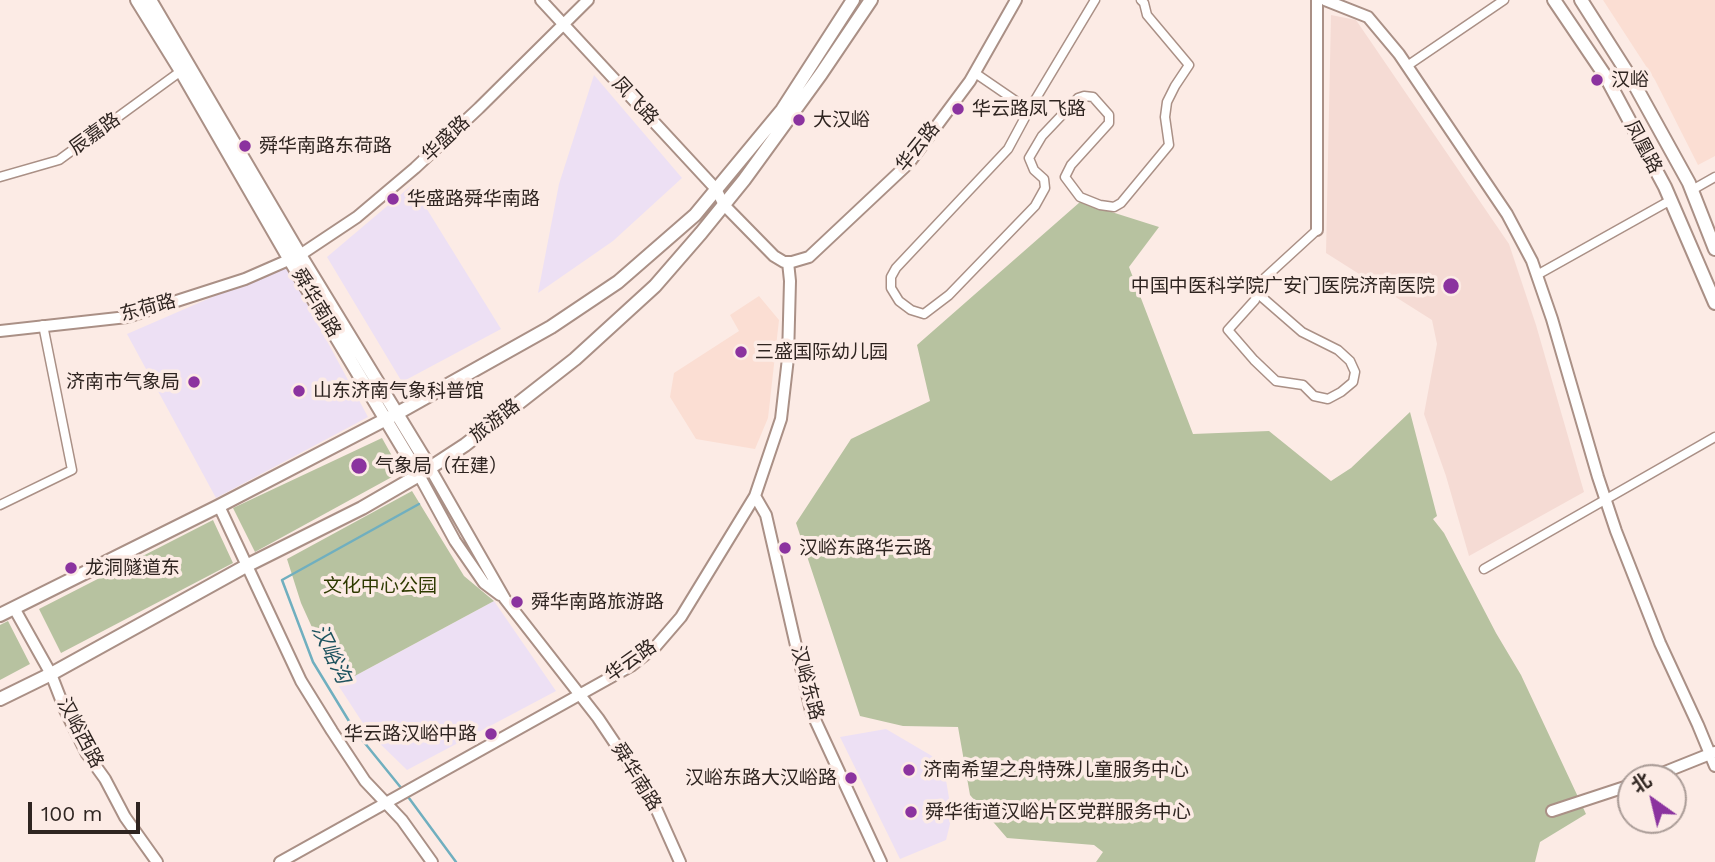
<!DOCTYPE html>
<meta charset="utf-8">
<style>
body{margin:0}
#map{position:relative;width:1715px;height:862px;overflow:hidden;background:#fcebe5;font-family:"Work Sans","Noto Sans SC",sans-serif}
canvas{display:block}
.north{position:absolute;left:1617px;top:764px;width:70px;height:70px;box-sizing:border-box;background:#fcebe5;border:2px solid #aa9c97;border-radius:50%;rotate:326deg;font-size:19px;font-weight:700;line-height:28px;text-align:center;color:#2f2521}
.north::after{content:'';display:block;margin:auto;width:24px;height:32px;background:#8b339f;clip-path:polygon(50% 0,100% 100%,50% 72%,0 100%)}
.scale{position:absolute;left:28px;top:802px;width:112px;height:32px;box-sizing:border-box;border:4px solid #2f2521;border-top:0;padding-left:9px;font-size:21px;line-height:24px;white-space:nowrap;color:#2f2521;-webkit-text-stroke:5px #fcebe5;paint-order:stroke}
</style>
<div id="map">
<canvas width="1715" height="862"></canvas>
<div class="north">北</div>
<div class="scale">100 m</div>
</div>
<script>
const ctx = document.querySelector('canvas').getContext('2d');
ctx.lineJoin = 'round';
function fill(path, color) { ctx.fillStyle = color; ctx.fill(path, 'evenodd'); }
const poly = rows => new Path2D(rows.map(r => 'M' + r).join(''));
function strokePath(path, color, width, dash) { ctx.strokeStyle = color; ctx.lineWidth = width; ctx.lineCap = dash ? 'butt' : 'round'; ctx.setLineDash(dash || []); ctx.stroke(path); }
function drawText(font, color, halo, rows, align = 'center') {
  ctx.font = font + ' "Work Sans","Noto Sans SC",sans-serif'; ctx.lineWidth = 7; ctx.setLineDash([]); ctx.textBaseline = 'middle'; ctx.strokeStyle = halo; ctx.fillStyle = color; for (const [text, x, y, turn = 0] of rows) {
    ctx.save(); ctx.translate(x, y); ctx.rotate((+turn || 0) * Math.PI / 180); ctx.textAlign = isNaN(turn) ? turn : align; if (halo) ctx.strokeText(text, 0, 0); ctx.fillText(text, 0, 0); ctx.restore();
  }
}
fill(poly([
 [594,75,682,178,613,241,538,293,559,184],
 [412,185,501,329,402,382,327,257],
 [286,265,368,417,216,498,127,334],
 [494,601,556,691,407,770,370,734,338,685],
 [886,729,932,756,945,774,952,816,946,840,900,859,840,737]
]), '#ede0f4');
fill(poly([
 [1603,0,1715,0,1715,156,1698,165,1655,80],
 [759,296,779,320,768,418,755,449,696,439,670,397,674,373,739,331,730,315]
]), '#fbded3');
fill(poly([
 [1331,15,1356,20,1509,244,1536,325,1584,492,1469,556,1446,476,1424,414,1437,344,1432,320,1326,253]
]), '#f5dbd4');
fill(poly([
 [1080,202,1159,227,1129,267,1193,434,1269,431,1331,481,1351,468,1410,412,1437,516,1433,519,1444,533,1496,633,1521,675,1586,814,1540,842,1535,862,1096,862,1103,852,1094,845,1007,838,970,795,958,727,903,726,860,716,796,523,851,439,930,401,917,345],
 [382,438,401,472,255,552,233,508],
 [412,491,464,576,494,601,338,685,301,603,287,559],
 [213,520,233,563,61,653,39,609],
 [8,621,30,664,0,680,0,625]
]), '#b7c2a0');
strokePath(poly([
 [402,789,355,731,313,662,282,580,419,504],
 [406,794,456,862]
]), '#70afbf', 2.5);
const street = poly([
 [1407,66,1504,0],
 [975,73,1029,110,1008,149,896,268,891,277,891,288,899,301,911,310,924,314,949,295,1035,206,1045,188,1044,179,1034,170,1029,158,1042,136,1078,98,1084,96,1093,97,1109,115,1109,123,1071,165,1065,177,1080,197,1100,205,1114,207,1121,203,1169,145,1165,117,1167,102,1175,86,1189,65,1147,15,1144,3,1141,0],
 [1029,110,1095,0],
 [0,177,59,160,181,71],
 [1692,190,1715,177],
 [1537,275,1671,200],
 [1256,292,1302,332,1338,350,1350,361,1355,372,1353,382,1341,392,1328,399,1314,396,1303,385,1276,381,1254,360,1228,330,1255,300,1257,285,1317,230],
 [0,505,72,470,43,325],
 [1484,569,1715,437]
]);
const secondary = poly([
 [541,0,716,189,724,205,774,256,784,262,792,262,809,257,909,163,970,81,1016,0],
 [1325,0,1368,17,1399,54,1507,214,1532,261,1552,319,1598,477,1616,531,1660,643,1698,725,1715,766],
 [1317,230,1317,0],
 [0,331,127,317,245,279,300,255,357,217,415,168,479,108,588,0],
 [430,468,505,599,598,718,651,797,680,862],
 [419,475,455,541,484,583,500,595],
 [755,496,766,515,811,711,881,862],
 [219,506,301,681,332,731,365,781,402,820,432,862],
 [14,608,51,674,65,710,87,754,105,779,125,817,157,862],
 [1650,778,1715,752],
 [1552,811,1631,785],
 [280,862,631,666,656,646,681,617,755,496,781,419,788,358,790,281,788,262]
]);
const primary = poly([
 [137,0,181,71,290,260,419,475],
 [150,0,300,255,430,468],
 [1554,0,1606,77,1665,187,1715,303],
 [1581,0,1632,80,1689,183,1715,249],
 [0,615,219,506,396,414,551,327,618,282,695,215,782,110,853,0],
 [0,699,51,674,246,566,362,508,419,475,465,445,575,359,655,286,701,233,744,180,821,74,871,0]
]);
strokePath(street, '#aa9086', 11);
strokePath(secondary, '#aa9086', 14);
strokePath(primary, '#aa9086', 16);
strokePath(street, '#fff', 8);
strokePath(secondary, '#fff', 10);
strokePath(primary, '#fff', 12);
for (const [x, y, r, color] of [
 [1597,80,7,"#8b339f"],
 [958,109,7,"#8b339f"],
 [799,120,7,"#8b339f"],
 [245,146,7,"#8b339f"],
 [393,199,7,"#8b339f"],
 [1451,286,9,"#8b339f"],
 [741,352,7,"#8b339f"],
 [194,382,7,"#8b339f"],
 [299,391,7,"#8b339f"],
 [359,466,9,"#8b339f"],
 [785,548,7,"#8b339f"],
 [71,568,7,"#8b339f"],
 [517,602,7,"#8b339f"],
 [491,734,7,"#8b339f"],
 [909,770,7,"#8b339f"],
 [851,778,7,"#8b339f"],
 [911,812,7,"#8b339f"]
]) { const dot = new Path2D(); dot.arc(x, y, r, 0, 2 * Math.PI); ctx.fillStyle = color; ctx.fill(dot); strokePath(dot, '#fcebe5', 2.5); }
drawText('19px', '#2f2521', '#fcebe5', [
 ["汉峪",1611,80],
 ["华云路凤飞路",972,109],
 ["大汉峪",813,120],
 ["舜华南路东荷路",259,146],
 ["华盛路舜华南路",407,199],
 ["中国中医科学院广安门医院济南医院",1435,286,"right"],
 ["三盛国际幼儿园",755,352],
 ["济南市气象局",180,382,"right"],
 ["山东济南气象科普馆",313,391],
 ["气象局（在建）",375,466],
 ["汉峪东路华云路",799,548],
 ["龙洞隧道东",85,568],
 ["舜华南路旅游路",531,602],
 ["华云路汉峪中路",477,734,"right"],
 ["济南希望之舟特殊儿童服务中心",923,770],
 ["汉峪东路大汉峪路",837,778,"right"],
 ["舜华街道汉峪片区党群服务中心",925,812]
], 'left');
drawText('19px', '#2f2521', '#fcebe5', [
 ["凤飞路",635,101,47],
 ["辰嘉路",95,134,-36],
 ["华盛路",446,139,-43],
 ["华云路",918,147,-51],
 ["凤凰路",1643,147,62],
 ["舜华南路",316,303,59],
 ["东荷路",148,308,-15],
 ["旅游路",495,421,-38],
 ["华云路",631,661,-35],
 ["汉峪东路",807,683,75],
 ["汉峪西路",80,733,62],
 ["舜华南路",636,777,58]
]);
drawText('19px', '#2e3a00', '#fcebe5', [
 ["文化中心公园",380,586]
]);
drawText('italic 21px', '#1c525e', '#fcebe5', [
 ["汉峪沟",331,654,64]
]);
</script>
